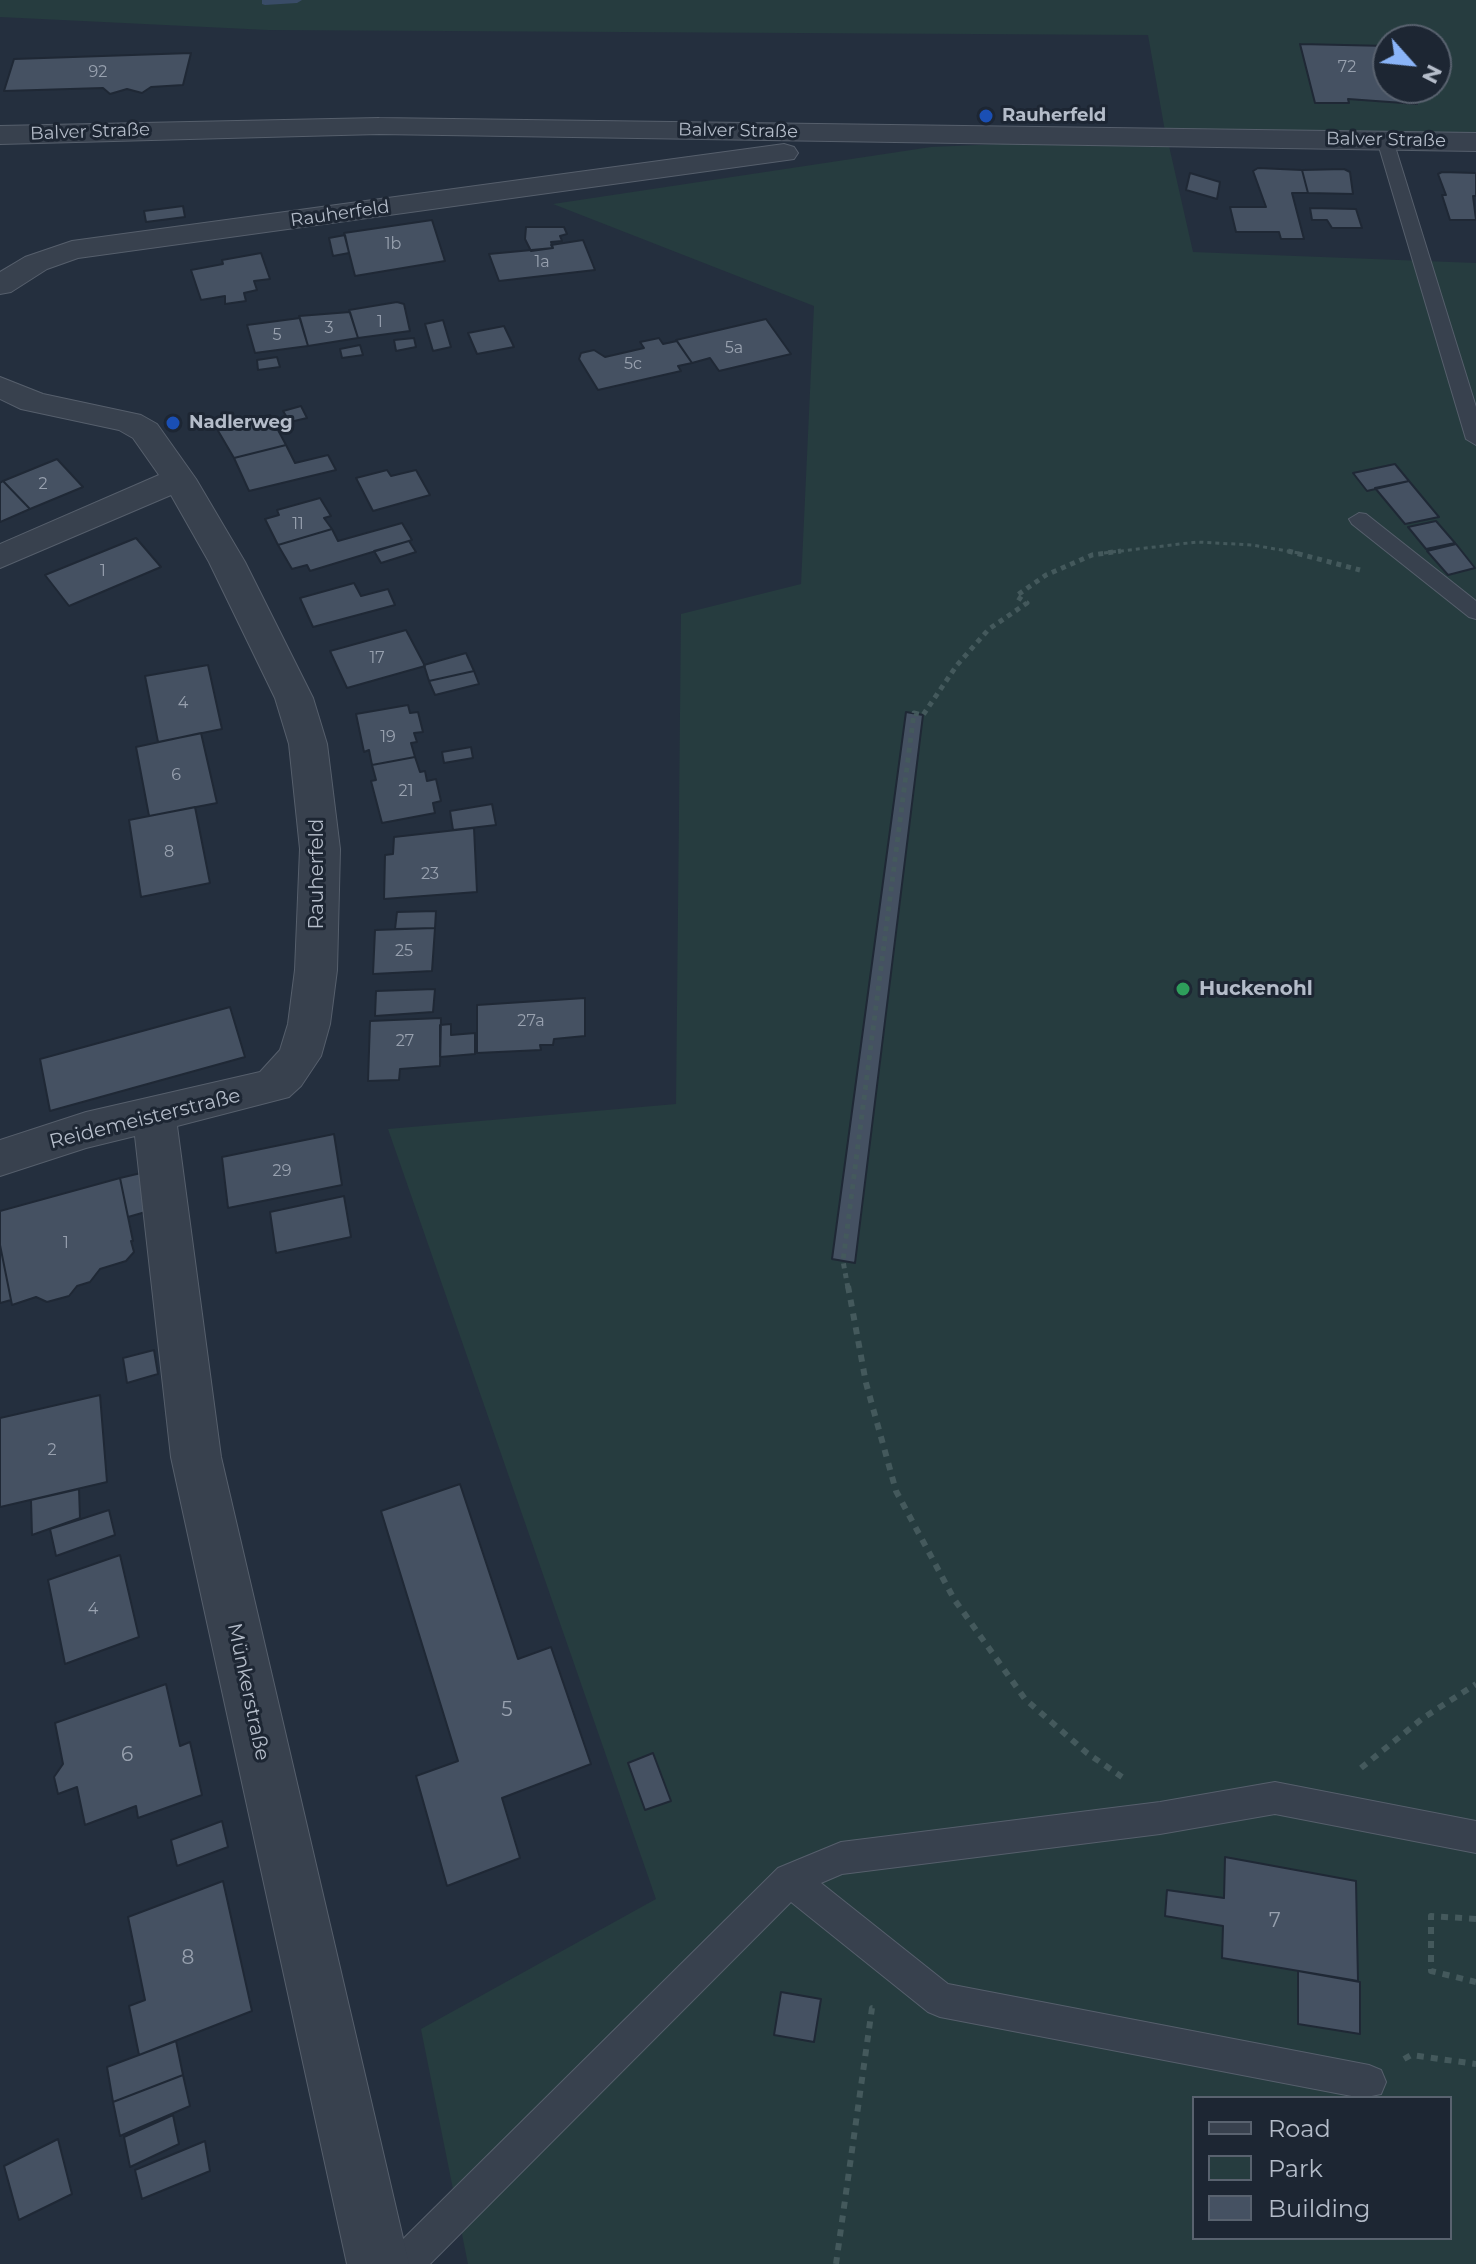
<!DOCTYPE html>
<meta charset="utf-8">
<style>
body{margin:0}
#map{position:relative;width:1476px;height:2264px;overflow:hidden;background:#242f3e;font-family:Montserrat,sans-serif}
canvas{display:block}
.legend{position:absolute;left:1192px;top:2096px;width:260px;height:144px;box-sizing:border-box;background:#1d2633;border:2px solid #59626f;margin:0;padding:10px 14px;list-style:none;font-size:24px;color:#b4bcc9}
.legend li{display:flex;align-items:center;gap:16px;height:40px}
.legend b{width:40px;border:2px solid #59626f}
.north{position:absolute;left:1372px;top:24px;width:80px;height:80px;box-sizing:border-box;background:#1d2633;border:2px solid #59626f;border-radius:50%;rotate:117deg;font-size:22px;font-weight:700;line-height:32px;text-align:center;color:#b4bcc9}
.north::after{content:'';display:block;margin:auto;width:28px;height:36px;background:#8ab4f8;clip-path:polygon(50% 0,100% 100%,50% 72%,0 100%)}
</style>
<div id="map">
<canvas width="1476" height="2264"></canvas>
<ul class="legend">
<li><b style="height:10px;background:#38414e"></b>Road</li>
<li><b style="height:22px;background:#263c3f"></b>Park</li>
<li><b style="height:22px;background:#455162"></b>Building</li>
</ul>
<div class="north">N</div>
</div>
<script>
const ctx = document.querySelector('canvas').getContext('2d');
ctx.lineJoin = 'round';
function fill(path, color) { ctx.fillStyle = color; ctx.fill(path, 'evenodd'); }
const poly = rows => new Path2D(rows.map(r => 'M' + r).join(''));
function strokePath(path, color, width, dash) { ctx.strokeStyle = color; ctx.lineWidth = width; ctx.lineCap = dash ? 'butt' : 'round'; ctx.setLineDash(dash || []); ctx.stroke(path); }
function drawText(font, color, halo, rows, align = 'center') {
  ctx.font = font + ' Montserrat,sans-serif'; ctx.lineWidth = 6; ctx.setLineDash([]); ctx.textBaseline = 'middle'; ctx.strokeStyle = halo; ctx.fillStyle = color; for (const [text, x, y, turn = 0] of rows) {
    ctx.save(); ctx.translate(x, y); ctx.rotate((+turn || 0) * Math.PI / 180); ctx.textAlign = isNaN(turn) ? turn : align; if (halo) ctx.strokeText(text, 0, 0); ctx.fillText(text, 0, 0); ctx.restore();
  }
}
fill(poly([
 [0,0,1476,0,1476,142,1167,137,1193,252,1476,263,1476,2264,468,2264,421,2029,656,1899,388,1129,676,1104,681,614,801,584,814,306,553,204,931,147,1166,137,1148,35,268,30,0,17],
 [1388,40,1436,40,1436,88,1388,88],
 [1194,2098,1450,2098,1450,2238,1194,2238]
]), '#263c3f');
fill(poly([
 [262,0,302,0,297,3,265,5,262,4,262,0]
]), '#394c67');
const building = poly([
 [1300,44,1388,46,1388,88,1412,88,1417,104,1348,99,1349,103,1315,103,1300,44],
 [191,53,183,85,151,87,142,93,127,89,110,94,103,88,4,91,14,59,191,53],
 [1258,168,1302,170,1308,193,1292,193,1304,239,1281,239,1279,232,1236,232,1230,207,1266,207,1253,171,1258,168],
 [1344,169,1350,172,1353,194,1308,193,1302,170,1344,169],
 [1442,172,1476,173,1476,196,1473,196,1476,220,1450,220,1442,195,1446,195,1438,174,1442,172],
 [1190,173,1220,182,1217,199,1186,190,1190,173],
 [183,206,185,217,146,222,144,211,183,206],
 [1310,208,1356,209,1362,228,1332,228,1327,220,1312,220,1310,208],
 [432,220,445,261,355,276,344,233,432,220],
 [526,227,564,227,567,234,560,236,562,241,551,242,553,248,531,251,525,239,526,227],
 [345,235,349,253,333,256,329,238,345,235],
 [583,240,595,270,499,281,489,254,553,248,551,245,583,240],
 [261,253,270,279,254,281,257,290,244,293,246,301,225,304,225,296,201,300,191,270,223,264,222,260,261,253],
 [397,302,404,304,410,331,358,338,349,310,397,302],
 [350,312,358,338,308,346,299,316,350,312],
 [300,318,308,346,255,353,247,325,300,318],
 [766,319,791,354,719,371,710,358,692,363,676,340,766,319],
 [443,320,451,347,433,351,425,324,443,320],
 [504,326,514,347,477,354,468,333,504,326],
 [414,338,416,347,396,351,394,340,414,338],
 [659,338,663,344,677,341,692,363,678,366,681,371,598,390,579,359,581,353,594,350,605,357,644,348,640,342,659,338],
 [360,345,363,355,342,358,340,349,360,345],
 [277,357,280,367,258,370,257,360,277,357],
 [301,406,307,418,290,422,283,411,301,406],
 [270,415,286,445,234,458,217,429,221,425,270,415],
 [286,445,295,463,328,455,336,470,249,491,234,458,286,445],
 [57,459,83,487,30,509,3,481,57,459],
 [1395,464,1409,481,1367,491,1353,473,1395,464],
 [387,470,391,476,416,470,430,495,373,511,356,478,387,470],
 [3,481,30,509,0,522,0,483,3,481],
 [1409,481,1439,517,1405,524,1375,488,1409,481],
 [320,498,331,516,324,518,332,529,278,545,265,519,279,515,277,510,320,498],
 [1436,521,1455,543,1426,549,1408,527,1436,521],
 [402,523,412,540,310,571,307,565,292,569,278,545,332,529,338,541,402,523],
 [136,538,161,567,69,606,45,575,136,538],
 [409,541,416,552,381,563,374,551,409,541],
 [1456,544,1475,568,1448,575,1427,551,1456,544],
 [354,583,361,596,388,589,395,605,313,627,300,598,354,583],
 [406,630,425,666,347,688,330,651,406,630],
 [466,653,474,671,429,681,424,665,466,653],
 [208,665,222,729,158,742,145,676,208,665],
 [474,671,479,684,435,695,429,681,474,671],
 [408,705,410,713,418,712,423,732,414,733,417,742,411,743,415,757,372,765,369,750,364,752,356,714,408,705],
 [906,712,923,715,855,1263,832,1259,906,712],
 [201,733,217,803,149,816,136,747,201,733],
 [471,747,473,758,444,763,442,752,471,747],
 [415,757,420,772,425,771,427,781,436,779,441,801,433,803,435,813,382,823,371,781,376,780,372,765,415,757],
 [492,804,496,825,453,830,450,811,492,804],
 [195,807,210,883,141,897,129,820,195,807],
 [474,828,477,892,384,899,385,855,393,854,394,837,474,828],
 [436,911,435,928,395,929,397,912,436,911],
 [435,928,432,971,373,974,375,930,435,928],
 [435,989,433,1012,375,1016,376,991,435,989],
 [585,998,585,1036,554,1039,553,1045,540,1045,541,1050,477,1053,477,1005,585,998],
 [230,1007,245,1057,50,1111,40,1059,230,1007],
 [441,1018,440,1066,400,1069,399,1080,368,1081,370,1021,441,1018],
 [451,1024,451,1035,475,1033,475,1054,440,1057,440,1025,451,1024],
 [334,1134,342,1185,228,1208,222,1157,334,1134],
 [141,1173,149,1211,128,1217,120,1178,141,1173],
 [120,1178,133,1241,131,1241,134,1252,126,1261,100,1269,90,1282,77,1286,69,1296,47,1302,36,1297,12,1305,0,1245,0,1211,120,1178],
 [344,1196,351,1237,276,1253,270,1212,344,1196],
 [0,1245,11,1300,0,1303,0,1245],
 [154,1350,158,1374,127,1383,123,1358,154,1350],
 [100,1395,107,1482,0,1507,0,1418,100,1395],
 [460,1484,518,1659,551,1647,591,1764,502,1798,520,1858,447,1886,416,1776,458,1761,381,1511,460,1484],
 [79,1489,80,1518,32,1535,31,1500,79,1489],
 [109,1510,115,1535,56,1556,50,1529,109,1510],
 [120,1555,139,1637,65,1664,48,1580,120,1555],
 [166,1684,180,1746,190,1742,202,1795,138,1818,136,1806,85,1825,77,1787,58,1794,54,1777,63,1764,55,1723,166,1684],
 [653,1753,671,1801,645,1810,628,1763,653,1753],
 [222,1821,228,1847,177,1866,171,1840,222,1821],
 [1225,1857,1356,1881,1358,1981,1222,1958,1223,1926,1165,1916,1167,1890,1224,1898,1225,1857],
 [223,1881,252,2011,139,2055,129,2006,145,2000,128,1917,223,1881],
 [1298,1971,1360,1982,1360,2034,1298,2024,1298,1971],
 [781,1992,821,1999,814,2042,774,2035,781,1992],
 [176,2041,183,2075,113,2102,107,2067,176,2041],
 [183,2075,190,2106,120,2136,113,2102,183,2075],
 [173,2115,179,2144,130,2167,124,2137,173,2115],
 [58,2139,72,2194,19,2220,4,2166,58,2139],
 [205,2141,210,2171,142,2199,135,2170,205,2141]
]);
fill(building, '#455162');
strokePath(building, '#1f2835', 2);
const service = poly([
 [1385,135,1393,140,1476,407,1476,445,1466,439,1377,140,1385,135],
 [1359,513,1366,514,1476,601,1476,619,1469,617,1352,524,1349,519,1359,513],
 [1275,1782,1476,1821,1476,1853,1275,1814,1160,1834,842,1874,821,1883,948,1984,1369,2065,1381,2070,1386,2082,1381,2094,1362,2098,940,2017,928,2012,791,1902,430,2264,386,2264,391,2251,778,1868,841,1842,1160,1802,1275,1782]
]);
const minor = poly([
 [379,118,1476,133,1476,151,379,134,0,144,0,126,379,118],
 [784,144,794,147,798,153,794,159,78,258,47,269,11,292,0,294,0,272,25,257,72,241,784,144],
 [0,377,43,394,141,415,157,424,196,479,245,562,313,698,327,744,340,849,337,970,330,1024,321,1056,301,1086,289,1097,177,1126,221,1457,409,2264,347,2264,171,1457,135,1136,86,1148,0,1176,0,1140,86,1112,260,1072,280,1050,288,1024,295,970,300,849,289,744,275,698,209,562,171,495,0,568,0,544,159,475,133,438,119,430,21,409,0,399,0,377]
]);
strokePath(service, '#565f6c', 2);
strokePath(minor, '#565f6c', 2);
strokePath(poly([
 [1104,553,1197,542,1252,545,1299,553]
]), '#44595c', 3, [4, 4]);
strokePath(poly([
 [1288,551,1360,570],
 [848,1288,843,1261,914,713,923,715,957,665,989,629,1027,603,1016,596,1046,575,1092,555,1121,551]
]), '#44595c', 5, [5, 5]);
strokePath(poly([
 [848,1286,866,1383,896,1491,954,1599,1025,1699,1087,1753,1122,1777],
 [1361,1768,1423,1718,1476,1684],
 [1476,1919,1431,1916,1431,1971,1476,1982],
 [1404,2059,1411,2055,1476,2064],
 [836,2264,872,2008,875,2008]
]), '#44595c', 6, [7, 7]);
fill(service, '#38414e');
fill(minor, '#38414e');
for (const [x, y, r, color] of [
 [986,116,8,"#1a4fb4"],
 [173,423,8,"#1a4fb4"],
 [1183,989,8,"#2e9e5b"]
]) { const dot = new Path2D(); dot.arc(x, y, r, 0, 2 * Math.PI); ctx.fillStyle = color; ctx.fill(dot); strokePath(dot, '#1d2633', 3); }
drawText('16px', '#98a1af', null, [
 ["72",1347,67],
 ["92",98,72],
 ["1b",393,244],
 ["1a",542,262],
 ["1",380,322],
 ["3",329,328],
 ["5",277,335],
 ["5a",734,348],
 ["5c",633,364],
 ["2",43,484],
 ["11",298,524],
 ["1",103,571],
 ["17",377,658],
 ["4",183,703],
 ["19",388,737],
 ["6",176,775],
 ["21",406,791],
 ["8",169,852],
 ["23",430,874],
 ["25",404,951],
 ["27a",531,1021],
 ["27",405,1041],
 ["29",282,1171],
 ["1",66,1243],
 ["2",52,1450],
 ["4",93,1609]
]);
drawText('bold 18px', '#b4bcc9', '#1d2633', [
 ["Rauherfeld",1002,116],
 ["Nadlerweg",189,423]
], 'left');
drawText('18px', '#b4bcc9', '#1d2633', [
 ["Balver Straße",738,131,1],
 ["Balver Straße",90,132,-2],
 ["Balver Straße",1386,140,1],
 ["Rauherfeld",340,214,-8]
]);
drawText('20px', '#b4bcc9', '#1d2633', [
 ["Rauherfeld",317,874,-90],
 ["Reidemeisterstraße",145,1119,-14],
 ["Münkerstraße",248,1692,78]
]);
drawText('bold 20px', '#b4bcc9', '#1d2633', [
 ["Huckenohl",1199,989]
], 'left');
drawText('20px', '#98a1af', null, [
 ["5",507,1710],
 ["6",127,1755],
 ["7",1275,1921],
 ["8",188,1958]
]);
</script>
